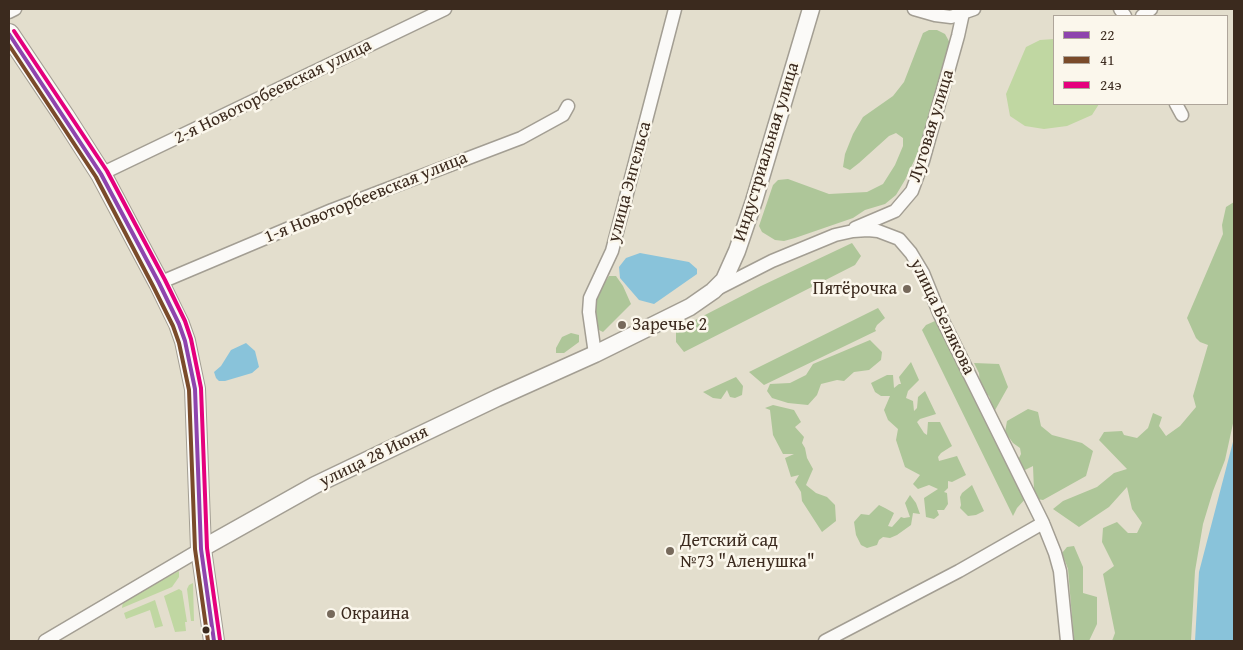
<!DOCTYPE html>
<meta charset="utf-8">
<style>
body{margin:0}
#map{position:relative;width:1243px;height:650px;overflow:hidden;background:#e3decd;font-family:"Gentium Book Plus",serif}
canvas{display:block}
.frame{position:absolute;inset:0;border:10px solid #3b2a1e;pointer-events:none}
.legend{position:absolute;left:1053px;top:15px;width:175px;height:90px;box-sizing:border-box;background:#fbf7ec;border:1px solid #aea59a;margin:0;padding:6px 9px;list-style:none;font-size:15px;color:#3b2a1e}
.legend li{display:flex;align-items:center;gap:10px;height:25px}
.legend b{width:25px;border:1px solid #aea59a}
</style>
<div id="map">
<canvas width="1243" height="650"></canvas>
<div class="frame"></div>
<ul class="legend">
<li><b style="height:6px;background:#8e44ad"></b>22</li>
<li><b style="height:6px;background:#7a4b2a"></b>41</li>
<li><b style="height:6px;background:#e5007d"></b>24э</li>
</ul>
</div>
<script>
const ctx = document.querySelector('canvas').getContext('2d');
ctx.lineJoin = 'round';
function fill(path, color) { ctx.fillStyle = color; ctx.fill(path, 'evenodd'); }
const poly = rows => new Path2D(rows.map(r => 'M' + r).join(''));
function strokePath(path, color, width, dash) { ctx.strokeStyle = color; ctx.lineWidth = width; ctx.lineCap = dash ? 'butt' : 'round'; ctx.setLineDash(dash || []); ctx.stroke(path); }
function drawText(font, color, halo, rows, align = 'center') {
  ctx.font = font + ' "Gentium Book Plus",serif'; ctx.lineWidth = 5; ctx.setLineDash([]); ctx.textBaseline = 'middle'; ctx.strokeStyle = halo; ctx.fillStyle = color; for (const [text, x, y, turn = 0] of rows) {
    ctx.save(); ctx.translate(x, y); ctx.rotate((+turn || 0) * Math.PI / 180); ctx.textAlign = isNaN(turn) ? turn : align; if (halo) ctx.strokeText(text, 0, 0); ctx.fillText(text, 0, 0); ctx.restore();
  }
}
fill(poly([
 [1054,39,1054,104,1099,104,1092,115,1067,126,1044,129,1025,126,1010,116,1006,94,1026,47,1040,40],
 [179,571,179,577,172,587,122,608,123,601,126,599],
 [193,583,194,621,191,621,187,589,189,585],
 [179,589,182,591,187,622,185,622,186,631,175,632,164,596],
 [155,600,163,626,155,628,150,610,126,619,124,613]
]), '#c0d7a2');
fill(poly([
 [929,30,937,30,945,34,950,43,924,140,905,180,896,195,885,204,865,210,853,218,795,238,784,241,775,240,762,232,759,226,773,185,778,180,788,179,829,194,867,192,883,184,895,165,903,146,903,138,896,133,889,136,859,163,850,170,843,167,845,154,853,134,863,117,893,96,904,82,923,33],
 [1234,202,1234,419,1225,460,1213,491,1203,524,1195,571,1191,641,1112,641,1115,633,1103,574,1114,566,1102,542,1103,528,1117,522,1128,533,1137,533,1142,523,1132,509,1127,487,1109,507,1079,527,1053,509,1063,501,1097,487,1114,473,1127,469,1099,440,1104,432,1122,431,1124,435,1137,438,1148,428,1153,413,1162,417,1159,426,1166,436,1180,426,1196,407,1193,396,1208,345,1200,342,1196,338,1187,318,1223,234,1222,225,1226,207],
 [852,243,861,256,855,265,684,352,676,342,676,330,761,286],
 [609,276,616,276,623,286,631,304,603,332,597,329,595,305,600,290],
 [878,308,885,318,877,325,875,329,876,331,764,385,749,372],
 [935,321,941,323,1027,497,1017,508,1013,516,922,330,926,325],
 [571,333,579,335,579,342,564,353,556,353,556,348,562,337],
 [870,340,882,352,881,360,869,370,854,372,844,381,837,380,821,384,817,395,808,405,788,403,772,398,767,391,770,384,790,383,806,375,813,364],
 [911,362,919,380,908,391,906,398,913,401,914,411,917,408,918,397,925,391,936,414,920,419,917,422,924,433,927,435,928,422,940,422,952,446,941,453,938,457,939,461,957,456,966,475,952,482,948,481,948,488,944,492,947,493,948,504,944,510,937,510,939,515,934,519,926,517,924,498,938,489,929,485,918,489,913,484,920,475,905,467,896,440,898,429,888,420,884,410,890,396,881,396,875,392,871,383,887,375,893,375,894,388,899,384,901,384,899,377],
 [974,363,999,364,1008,387,994,412,989,396,984,393,980,384,979,373],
 [736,377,743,386,742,395,735,398,730,397,727,390,721,399,713,398,703,392],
 [773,405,794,410,801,422,795,427,804,437,802,443,805,448,807,458,813,469,806,485,816,493,827,497,835,505,836,521,822,532,802,501,801,492,795,482,799,475,791,477,785,458,794,454,783,454,773,435,770,410,765,408],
 [1028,409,1038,412,1041,426,1052,435,1082,443,1093,451,1086,476,1043,500,1037,499,1034,491,1033,466,1023,471,1018,460,1021,454,1020,448,1013,443,1005,432,1007,421],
 [972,485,984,511,976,515,968,516,960,508,961,505,960,497,962,493],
 [910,495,916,503,920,514,913,513,911,525,897,535,890,538,883,537,879,540,877,545,867,548,861,545,856,535,854,522,861,514,869,515,879,505,885,508,894,513,888,526,892,527,901,517,904,518,910,517,905,503],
 [1074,546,1083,567,1083,593,1097,597,1097,624,1089,641,1074,641,1068,569,1062,553,1067,547]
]), '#aec699');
fill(poly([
 [640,253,689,262,697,269,697,274,654,304,639,300,620,278,619,267,626,258],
 [246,343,255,351,259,367,252,373,225,381,219,381,216,378,214,372,221,366,231,350],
 [1234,438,1234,641,1195,641,1199,572]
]), '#89c3da');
const minor = poly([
 [914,9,935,15,951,17,974,9],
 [1120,9,1125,16],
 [9,12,15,9],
 [1142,16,1151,9],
 [1176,104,1182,115],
 [101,174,445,9],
 [855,228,895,211,912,191,923,161,958,36,963,13],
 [159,283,332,210,521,138,563,115,568,106],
 [719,288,772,261,835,235,853,231,868,230,878,231,899,239,911,253,923,273,940,315,1043,523,1055,553,1060,571,1067,641],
 [595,354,589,312,590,298,612,251,675,9],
 [45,641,201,549],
 [825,641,959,571,1043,523]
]);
const tertiary = poly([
 [201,549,315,485,497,398,595,354,690,307,713,291,724,280,737,251,754,201,811,9]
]);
const primary = poly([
 [9,34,64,116,101,174,159,283,179,324,185,341,195,389,201,549,214,641]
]);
strokePath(minor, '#a39e93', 15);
strokePath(tertiary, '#a39e93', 19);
strokePath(primary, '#a39e93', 22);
strokePath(minor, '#fbfaf8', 12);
strokePath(tertiary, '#fbfaf8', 16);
strokePath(primary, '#fbfaf8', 20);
strokePath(poly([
 [9,34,101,174,159,283,179,324,185,341,195,389,201,549,214,641]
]), '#8e44ad', 4);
strokePath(poly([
 [9,45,96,177,153,286,173,326,179,343,189,390,195,549,208,641]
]), '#7a4b2a', 4);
strokePath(poly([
 [14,31,107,171,165,280,185,321,191,339,201,388,207,548,220,640]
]), '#e5007d', 4);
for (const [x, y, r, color] of [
 [907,289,5,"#76695b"],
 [622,325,5,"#76695b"],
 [670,551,5,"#76695b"],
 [331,614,5,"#76695b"],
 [206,630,4.5,"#3b2a1e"]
]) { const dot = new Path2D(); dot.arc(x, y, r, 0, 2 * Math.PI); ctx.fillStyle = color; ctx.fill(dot); strokePath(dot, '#fbf7ec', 2); }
drawText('18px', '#3b2a1e', '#fbf7ec', [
 ["2-я Новоторбеевская улица",273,92,-26],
 ["Луговая улица",932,126,-73],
 ["Индустриальная улица",767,152,-73],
 ["улица Энгельса",630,182,-75],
 ["1-я Новоторбеевская улица",366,198,-22],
 ["улица Белякова",942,317,64],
 ["улица 28 Июня",374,457,-26]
]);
drawText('18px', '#3b2a1e', '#fbf7ec', [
 ["Пятёрочка",897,289,"right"],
 ["Заречье 2",632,325],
 ["Детский сад",680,541],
 ["№73 \"Аленушка\"",680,562],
 ["Окраина",341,614]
], 'left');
</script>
